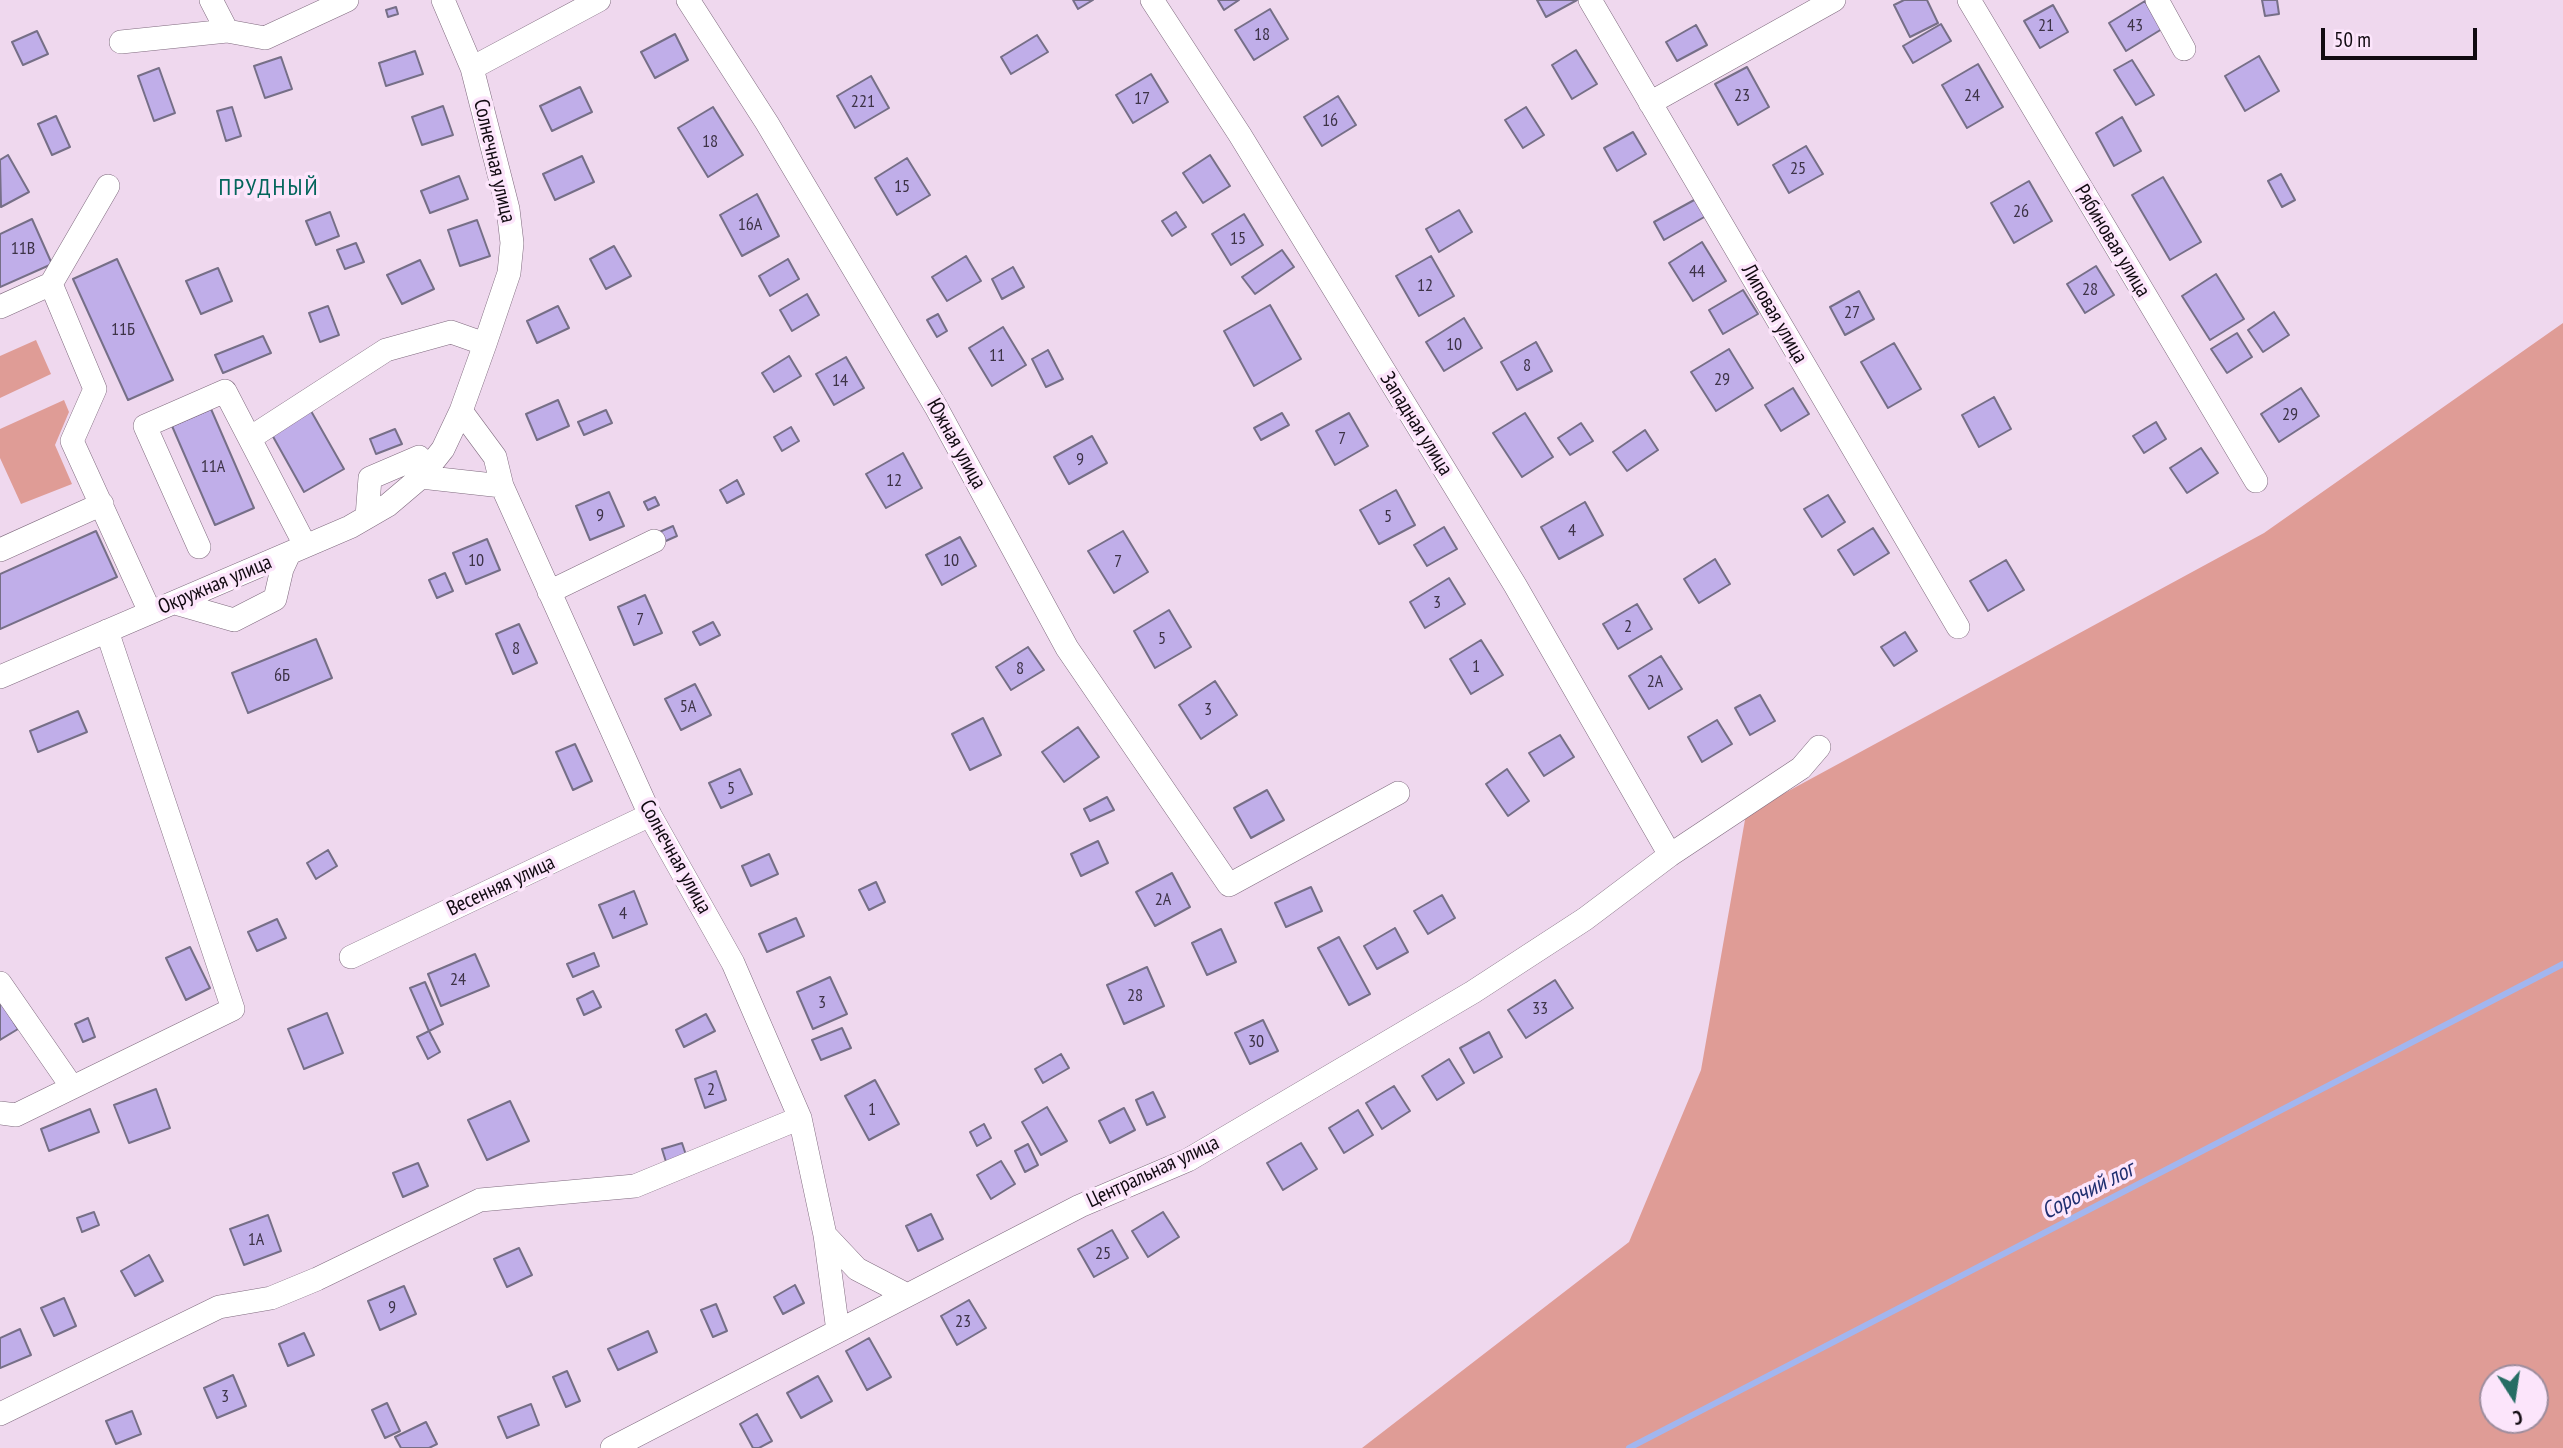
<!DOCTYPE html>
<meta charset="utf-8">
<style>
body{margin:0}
#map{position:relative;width:2563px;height:1448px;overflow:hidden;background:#efd8ee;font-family:"PT Sans Narrow",sans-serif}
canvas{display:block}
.north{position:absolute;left:2479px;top:1364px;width:70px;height:70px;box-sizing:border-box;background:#fce5fb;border:2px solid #9e8d9d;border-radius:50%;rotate:168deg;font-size:19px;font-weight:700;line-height:28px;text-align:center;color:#110a11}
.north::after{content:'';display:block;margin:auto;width:24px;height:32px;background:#266d64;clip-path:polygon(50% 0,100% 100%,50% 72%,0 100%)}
.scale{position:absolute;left:2321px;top:28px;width:156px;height:32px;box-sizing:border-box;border:4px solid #110a11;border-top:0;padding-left:9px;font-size:21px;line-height:24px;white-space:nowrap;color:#110a11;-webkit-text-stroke:5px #fce5fb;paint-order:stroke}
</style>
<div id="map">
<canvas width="2563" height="1448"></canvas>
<div class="north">С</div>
<div class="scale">50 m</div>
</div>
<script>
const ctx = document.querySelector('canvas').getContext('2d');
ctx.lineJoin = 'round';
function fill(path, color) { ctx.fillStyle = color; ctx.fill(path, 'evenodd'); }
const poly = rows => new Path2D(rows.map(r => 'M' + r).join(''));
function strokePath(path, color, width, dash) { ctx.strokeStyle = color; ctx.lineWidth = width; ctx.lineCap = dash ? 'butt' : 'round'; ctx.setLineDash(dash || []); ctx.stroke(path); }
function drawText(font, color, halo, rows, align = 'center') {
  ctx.font = font + ' "PT Sans Narrow",sans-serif'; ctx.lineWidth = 7; ctx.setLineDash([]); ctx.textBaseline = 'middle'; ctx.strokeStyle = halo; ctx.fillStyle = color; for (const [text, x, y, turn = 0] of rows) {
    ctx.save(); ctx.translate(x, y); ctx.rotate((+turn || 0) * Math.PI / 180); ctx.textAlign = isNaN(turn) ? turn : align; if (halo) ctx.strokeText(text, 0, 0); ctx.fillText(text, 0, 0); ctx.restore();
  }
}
fill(poly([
 [2563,323,2563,1448,1362,1448,1629,1242,1701,1070,1746,814,2264,533],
 [2493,1378,2535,1378,2535,1420,2493,1420],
 [36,340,51,374,0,398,0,356],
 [64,400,69,412,55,445,72,484,21,504,0,458,0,429]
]), '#df9c96');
strokePath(poly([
 [1629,1448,2563,964]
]), '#a2b6ef', 6);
const building = poly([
 [1073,0,1093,0,1078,9,1073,0],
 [1218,0,1239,0,1224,10,1218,0],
 [1537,0,1577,0,1546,17,1537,0],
 [1904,0,1927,0,1938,23,1910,37,1894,5,1904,0],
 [2262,0,2277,0,2279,14,2265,16,2262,0],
 [2145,1,2162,29,2126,51,2109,23,2145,1],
 [2053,5,2068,32,2040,48,2024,21,2053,5],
 [396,7,398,14,388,17,386,10,396,7],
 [1270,9,1288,39,1254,60,1235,30,1270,9],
 [1941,24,1951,41,1913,63,1903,46,1941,24],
 [1696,25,1707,45,1677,61,1666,42,1696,25],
 [37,31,48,54,23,65,12,42,37,31],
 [675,34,688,60,655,78,641,52,675,34],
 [1037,35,1048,52,1011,74,1001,57,1037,35],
 [1576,50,1597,84,1572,99,1552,65,1576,50],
 [415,51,423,74,386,86,379,63,415,51],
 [2259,56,2279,91,2245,111,2225,76,2259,56],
 [281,57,292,89,265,98,254,66,281,57],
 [2132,60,2154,95,2136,105,2114,70,2132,60],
 [1978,64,2003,107,1967,128,1942,85,1978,64],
 [1747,67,1769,107,1738,125,1715,84,1747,67],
 [159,68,175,113,154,121,138,76,159,68],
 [1151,74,1168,102,1133,123,1116,95,1151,74],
 [871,76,889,108,855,128,837,96,871,76],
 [580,87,592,112,552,131,540,106,580,87],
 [1338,96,1356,125,1322,146,1304,117,1338,96],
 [443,106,453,135,422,145,412,117,443,106],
 [232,107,241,136,226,141,217,111,232,107],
 [713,107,743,155,708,177,678,128,713,107],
 [1526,107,1544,135,1523,148,1505,120,1526,107],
 [56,116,70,147,52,155,38,124,56,116],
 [2122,117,2141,151,2114,166,2096,133,2122,117],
 [1633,132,1646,154,1617,171,1604,148,1633,132],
 [1806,146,1823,174,1789,193,1773,165,1806,146],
 [8,155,29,192,1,207,0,160,8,155],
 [1210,155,1230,186,1203,203,1183,173,1210,155],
 [582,156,594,182,555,200,543,174,582,156],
 [907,158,930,195,897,215,875,178,907,158],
 [2281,174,2295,200,2282,207,2268,181,2281,174],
 [459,176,468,199,430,213,421,191,459,176],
 [2163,177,2201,242,2170,260,2132,195,2163,177],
 [2029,181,2052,221,2014,243,1991,203,2029,181],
 [757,194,779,236,742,256,720,215,757,194],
 [1696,199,1706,216,1664,240,1654,222,1696,199],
 [1459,210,1472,232,1439,252,1426,229,1459,210],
 [330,212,339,236,316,245,306,221,330,212],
 [1176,212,1186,227,1172,236,1162,221,1176,212],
 [1244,214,1263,245,1231,265,1212,234,1244,214],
 [32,219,52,264,0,287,0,234,32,219],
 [477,220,490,256,460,266,448,230,477,220],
 [1702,242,1726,281,1693,301,1669,263,1702,242],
 [356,243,364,262,345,269,337,250,356,243],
 [614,246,631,276,606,289,590,259,614,246],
 [1282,250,1294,267,1255,294,1242,277,1282,250],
 [966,256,981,281,947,301,932,277,966,256],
 [1431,256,1454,296,1419,316,1396,276,1431,256],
 [117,259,173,380,128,400,73,279,117,259],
 [788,259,799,279,770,296,759,276,788,259],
 [420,260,434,289,402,304,387,275,420,260],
 [2096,266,2114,295,2085,313,2067,284,2096,266],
 [1013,267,1024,287,1002,299,992,279,1013,267],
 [218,268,232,301,201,314,186,281,218,268],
 [2216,274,2244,319,2210,340,2182,296,2216,274],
 [1743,290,1758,314,1723,334,1709,310,1743,290],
 [1859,291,1874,319,1845,335,1830,307,1859,291],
 [807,294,819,315,792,331,780,310,807,294],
 [1270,305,1301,359,1254,386,1224,331,1270,305],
 [328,306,339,335,320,342,309,313,328,306],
 [558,306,569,328,537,343,527,321,558,306],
 [2274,312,2289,335,2263,352,2248,330,2274,312],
 [938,314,947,331,937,337,927,320,938,314],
 [1464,318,1482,348,1444,371,1426,342,1464,318],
 [1003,327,1026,365,992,386,969,348,1003,327],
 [2237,333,2252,357,2227,373,2211,349,2237,333],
 [263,336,271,353,223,373,215,355,263,336],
 [1536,342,1552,371,1517,390,1501,362,1536,342],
 [1894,343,1921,389,1888,408,1861,362,1894,343],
 [1729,349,1753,388,1716,411,1691,372,1729,349],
 [1048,350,1063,379,1046,387,1032,359,1048,350],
 [789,356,801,376,774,392,762,373,789,356],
 [846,357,864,388,834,405,816,374,846,357],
 [1793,388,1809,414,1781,431,1765,405,1793,388],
 [2301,388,2319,416,2279,442,2261,414,2301,388],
 [1994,397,2011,429,1979,447,1962,415,1994,397],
 [558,400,569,426,537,440,526,414,558,400],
 [211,409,254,508,215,525,172,426,211,409],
 [606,410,612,423,584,435,578,422,606,410],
 [311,411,344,469,304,492,271,433,311,411],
 [1282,413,1289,425,1261,440,1254,428,1282,413],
 [1349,413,1368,446,1335,465,1316,431,1349,413],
 [1525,413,1553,457,1522,477,1493,433,1525,413],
 [2156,422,2166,439,2144,453,2133,436,2156,422],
 [1581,423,1593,441,1570,455,1558,438,1581,423],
 [791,427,799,441,782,451,774,437,791,427],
 [395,429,402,444,376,454,370,439,395,429],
 [1645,430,1658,450,1627,471,1613,452,1645,430],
 [1092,436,1107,463,1069,484,1054,457,1092,436],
 [2201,448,2218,473,2187,493,2170,468,2201,448],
 [903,453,922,488,886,508,866,474,903,453],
 [737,480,744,494,727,503,720,490,737,480],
 [1396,490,1415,525,1379,544,1360,510,1396,490],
 [609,492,624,526,590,540,576,506,609,492],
 [1828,495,1845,522,1822,537,1804,509,1828,495],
 [655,497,659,505,648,510,644,502,655,497],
 [1585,502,1603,535,1559,559,1541,527,1585,502],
 [673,526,677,536,659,544,655,534,673,526],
 [1444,527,1457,549,1427,566,1414,545,1444,527],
 [1873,528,1889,553,1854,575,1838,550,1873,528],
 [96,531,117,577,0,629,0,574,96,531],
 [1123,531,1148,572,1114,593,1088,551,1123,531],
 [960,537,976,566,942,585,926,555,960,537],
 [487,539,500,570,466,584,453,553,487,539],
 [1715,559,1730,584,1699,603,1684,579,1715,559],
 [2006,560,2024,590,1988,611,1970,581,2006,560],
 [445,573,453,591,437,598,429,580,445,573],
 [1449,578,1465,604,1425,628,1410,602,1449,578],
 [645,595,662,633,634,645,618,607,645,595],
 [1637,604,1652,629,1618,649,1603,624,1637,604],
 [1169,610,1191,647,1155,668,1134,631,1169,610],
 [713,622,720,635,700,645,693,632,713,622],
 [519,624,537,663,513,674,496,634,519,624],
 [1905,632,1917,651,1894,666,1881,647,1905,632],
 [316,639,332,678,248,713,232,673,316,639],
 [1481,640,1503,675,1471,694,1450,659,1481,640],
 [1028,647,1044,670,1011,690,996,667,1028,647],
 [1661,656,1682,689,1649,709,1629,676,1661,656],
 [1215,681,1237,715,1201,739,1179,705,1215,681],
 [695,684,711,715,681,730,665,699,695,684],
 [1760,695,1775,721,1750,735,1735,708,1760,695],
 [78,711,87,732,38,752,30,731,78,711],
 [983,718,1001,755,970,770,952,734,983,718],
 [1717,720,1732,744,1702,762,1688,737,1717,720],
 [1078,727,1099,757,1064,782,1042,752,1078,727],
 [1560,735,1574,757,1544,776,1529,753,1560,735],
 [575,744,592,781,573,790,556,752,575,744],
 [740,769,752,794,721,808,709,783,740,769],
 [1507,769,1529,801,1508,816,1486,784,1507,769],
 [1267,790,1284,820,1251,838,1234,808,1267,790],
 [1107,797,1114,810,1090,821,1084,809,1107,797],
 [1098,841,1108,863,1081,876,1071,854,1098,841],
 [328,850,337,866,316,879,307,863,328,850],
 [769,854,778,874,751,886,742,866,769,854],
 [1172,873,1190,907,1155,926,1136,892,1172,873],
 [876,882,885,902,869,910,859,890,876,882],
 [1311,887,1322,911,1286,927,1275,903,1311,887],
 [634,891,647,924,613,938,599,905,634,891],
 [1442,895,1455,918,1428,934,1414,911,1442,895],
 [796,918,804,936,767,952,759,934,796,918],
 [277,919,286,938,257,951,248,932,277,919],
 [1395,928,1408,952,1377,969,1364,946,1395,928],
 [1221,929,1236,962,1207,975,1192,943,1221,929],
 [1339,937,1370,994,1349,1005,1318,948,1339,937],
 [190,947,210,988,186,1000,166,958,190,947],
 [594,953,599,966,573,977,567,964,594,953],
 [475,954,489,986,441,1006,428,974,475,954],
 [1147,967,1164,1006,1124,1024,1107,985,1147,967],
 [830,977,847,1014,813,1029,797,992,830,977],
 [1555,980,1573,1008,1526,1038,1508,1010,1555,980],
 [425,982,443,1024,429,1031,410,988,425,982],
 [593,991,601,1007,584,1015,577,999,593,991],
 [0,1000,18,1029,0,1040,0,1000],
 [327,1013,343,1053,304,1069,288,1029,327,1013],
 [706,1014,715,1031,684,1047,676,1030,706,1014],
 [88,1018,95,1037,83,1042,75,1024,88,1018],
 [1263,1020,1278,1051,1250,1064,1235,1033,1263,1020],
 [842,1028,851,1048,821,1060,812,1040,842,1028],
 [429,1031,440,1052,428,1059,417,1037,429,1031],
 [1489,1032,1502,1057,1474,1073,1460,1048,1489,1032],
 [1061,1054,1069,1068,1043,1083,1035,1069,1061,1054],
 [1449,1059,1464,1083,1437,1100,1422,1076,1449,1059],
 [716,1071,726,1100,705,1108,695,1079,716,1071],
 [875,1080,899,1124,869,1140,845,1096,875,1080],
 [1394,1086,1410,1111,1382,1129,1366,1103,1394,1086],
 [156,1089,170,1128,129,1143,114,1105,156,1089],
 [1153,1092,1165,1117,1147,1125,1136,1100,1153,1092],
 [510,1101,529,1141,487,1160,468,1120,510,1101],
 [1047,1107,1067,1141,1041,1155,1022,1122,1047,1107],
 [1124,1108,1135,1130,1110,1143,1099,1121,1124,1108],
 [90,1109,99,1132,49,1151,41,1129,90,1109],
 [1358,1110,1373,1135,1344,1153,1329,1128,1358,1110],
 [984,1124,991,1138,977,1146,970,1132,984,1124],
 [682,1143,687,1158,667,1165,662,1149,682,1143],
 [1301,1143,1317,1169,1283,1190,1267,1163,1301,1143],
 [1028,1144,1038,1165,1025,1172,1015,1151,1028,1144],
 [1001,1161,1015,1184,991,1199,977,1175,1001,1161],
 [418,1163,428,1186,403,1197,393,1173,418,1163],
 [94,1212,99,1225,82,1232,77,1218,94,1212],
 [1163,1212,1179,1237,1148,1257,1132,1231,1163,1212],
 [931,1214,943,1239,918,1251,906,1226,931,1214],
 [268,1215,281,1251,244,1265,230,1229,268,1215],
 [1112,1230,1128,1258,1094,1277,1078,1249,1112,1230],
 [519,1248,532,1275,507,1287,494,1259,519,1248],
 [149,1255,163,1281,135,1296,121,1271,149,1255],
 [795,1285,804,1303,783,1314,774,1297,795,1285],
 [404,1286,416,1314,380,1330,368,1301,404,1286],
 [64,1298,76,1326,54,1336,41,1308,64,1298],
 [969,1300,986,1328,957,1345,941,1316,969,1300],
 [716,1304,727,1331,713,1337,701,1310,716,1304],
 [20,1329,31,1355,0,1368,0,1338,20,1329],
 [648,1331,657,1352,618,1370,608,1349,648,1331],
 [304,1333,314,1355,288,1366,279,1344,304,1333],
 [869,1338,891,1377,867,1390,846,1351,869,1338],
 [567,1371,580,1401,566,1407,553,1377,567,1371],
 [233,1375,246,1406,217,1418,204,1388,233,1375],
 [818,1376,832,1401,801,1418,787,1393,818,1376],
 [387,1403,400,1431,385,1438,372,1410,387,1403],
 [531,1404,539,1425,507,1438,498,1417,531,1404],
 [132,1411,141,1434,116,1444,106,1421,132,1411],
 [757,1414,772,1441,759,1448,753,1448,740,1424,757,1414],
 [426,1422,437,1444,429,1448,401,1448,395,1437,426,1422]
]);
fill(building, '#c0aee9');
strokePath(building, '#766f87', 2);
const minor = poly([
 [211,0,227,31],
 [688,0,767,123,936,407,1067,648,1229,885,1398,793],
 [1152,0,1240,135,1515,585,1670,855],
 [1590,0,1958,627],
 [1969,0,2256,481],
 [2157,0,2184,49],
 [121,42,227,31,265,38,347,0],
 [472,68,599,0],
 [1650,103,1834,0],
 [51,284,108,186],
 [0,307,51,284,95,389,72,441,150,612],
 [250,438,386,350,451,332,485,344],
 [421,477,502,486,495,457,461,411],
 [502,486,650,815,733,963,800,1118,825,1235,838,1331],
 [367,517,370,478,419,457,428,468],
 [199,547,145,426,225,391,305,545],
 [0,550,102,504],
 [549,592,654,541],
 [175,603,234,620,275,599,282,569,289,554],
 [0,677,350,527,388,505,421,477,443,449,461,411,485,344,509,273,512,243,508,209,472,68,443,0],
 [351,957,650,815],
 [0,983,72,1087],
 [0,1113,16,1115,233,1009,107,631],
 [825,1235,857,1269,907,1295],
 [0,1414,219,1307,271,1298,317,1279,480,1200,635,1186,800,1118],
 [612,1448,1080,1206,1188,1160,1473,992,1585,919,1670,855,1801,768,1819,747]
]);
strokePath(minor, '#7f6a7e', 24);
strokePath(minor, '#fff', 23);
drawText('18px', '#3d3347', null, [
 ["21",2046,26],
 ["43",2135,26],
 ["18",1262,35],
 ["23",1742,96],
 ["24",1972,96],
 ["17",1142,99],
 ["221",863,102],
 ["16",1330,121],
 ["18",710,142],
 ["25",1798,169],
 ["15",902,187],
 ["26",2021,212],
 ["16А",750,225],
 ["15",1238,239],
 ["11В",23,249],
 ["44",1697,272],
 ["12",1425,286],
 ["28",2090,290],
 ["27",1852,313],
 ["11Б",123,330],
 ["10",1454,345],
 ["11",997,356],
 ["8",1527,366],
 ["29",1722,380],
 ["14",840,381],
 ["29",2290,415],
 ["7",1342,439],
 ["9",1080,460],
 ["11А",213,467],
 ["12",894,481],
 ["9",600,516],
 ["5",1388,517],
 ["4",1572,531],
 ["10",476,561],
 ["10",951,561],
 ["7",1118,562],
 ["3",1437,603],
 ["7",640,620],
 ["2",1628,627],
 ["5",1162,639],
 ["8",516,649],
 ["1",1476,667],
 ["8",1020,669],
 ["6Б",282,676],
 ["2А",1655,682],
 ["5А",688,707],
 ["3",1208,710],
 ["5",731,789],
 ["2А",1163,900],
 ["4",623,914],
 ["24",458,980],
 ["28",1135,996],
 ["3",822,1003],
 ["33",1540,1009],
 ["30",1256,1042],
 ["2",711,1090],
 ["1",872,1110],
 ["1А",256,1240],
 ["25",1103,1254],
 ["9",392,1308],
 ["23",963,1322],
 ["3",225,1397]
]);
drawText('21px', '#110a11', '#fce5fb', [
 ["Солнечная улица",494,161,77],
 ["Рябиновая улица",2112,241,59],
 ["Липовая улица",1774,314,60],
 ["Западная улица",1416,424,58],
 ["Южная улица",956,444,61],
 ["Окружная улица",215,585,-23],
 ["Солнечная улица",675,857,61],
 ["Весенняя улица",501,886,-25],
 ["Центральная улица",1153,1172,-25]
]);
drawText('italic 23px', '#202f70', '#fce5fb', [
 ["Сорочий лог",2088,1191,-27]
]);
ctx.letterSpacing = '2px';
drawText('24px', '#03655b', '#fce5fb', [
 ["ПРУДНЫЙ",269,188]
]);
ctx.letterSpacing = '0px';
</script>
